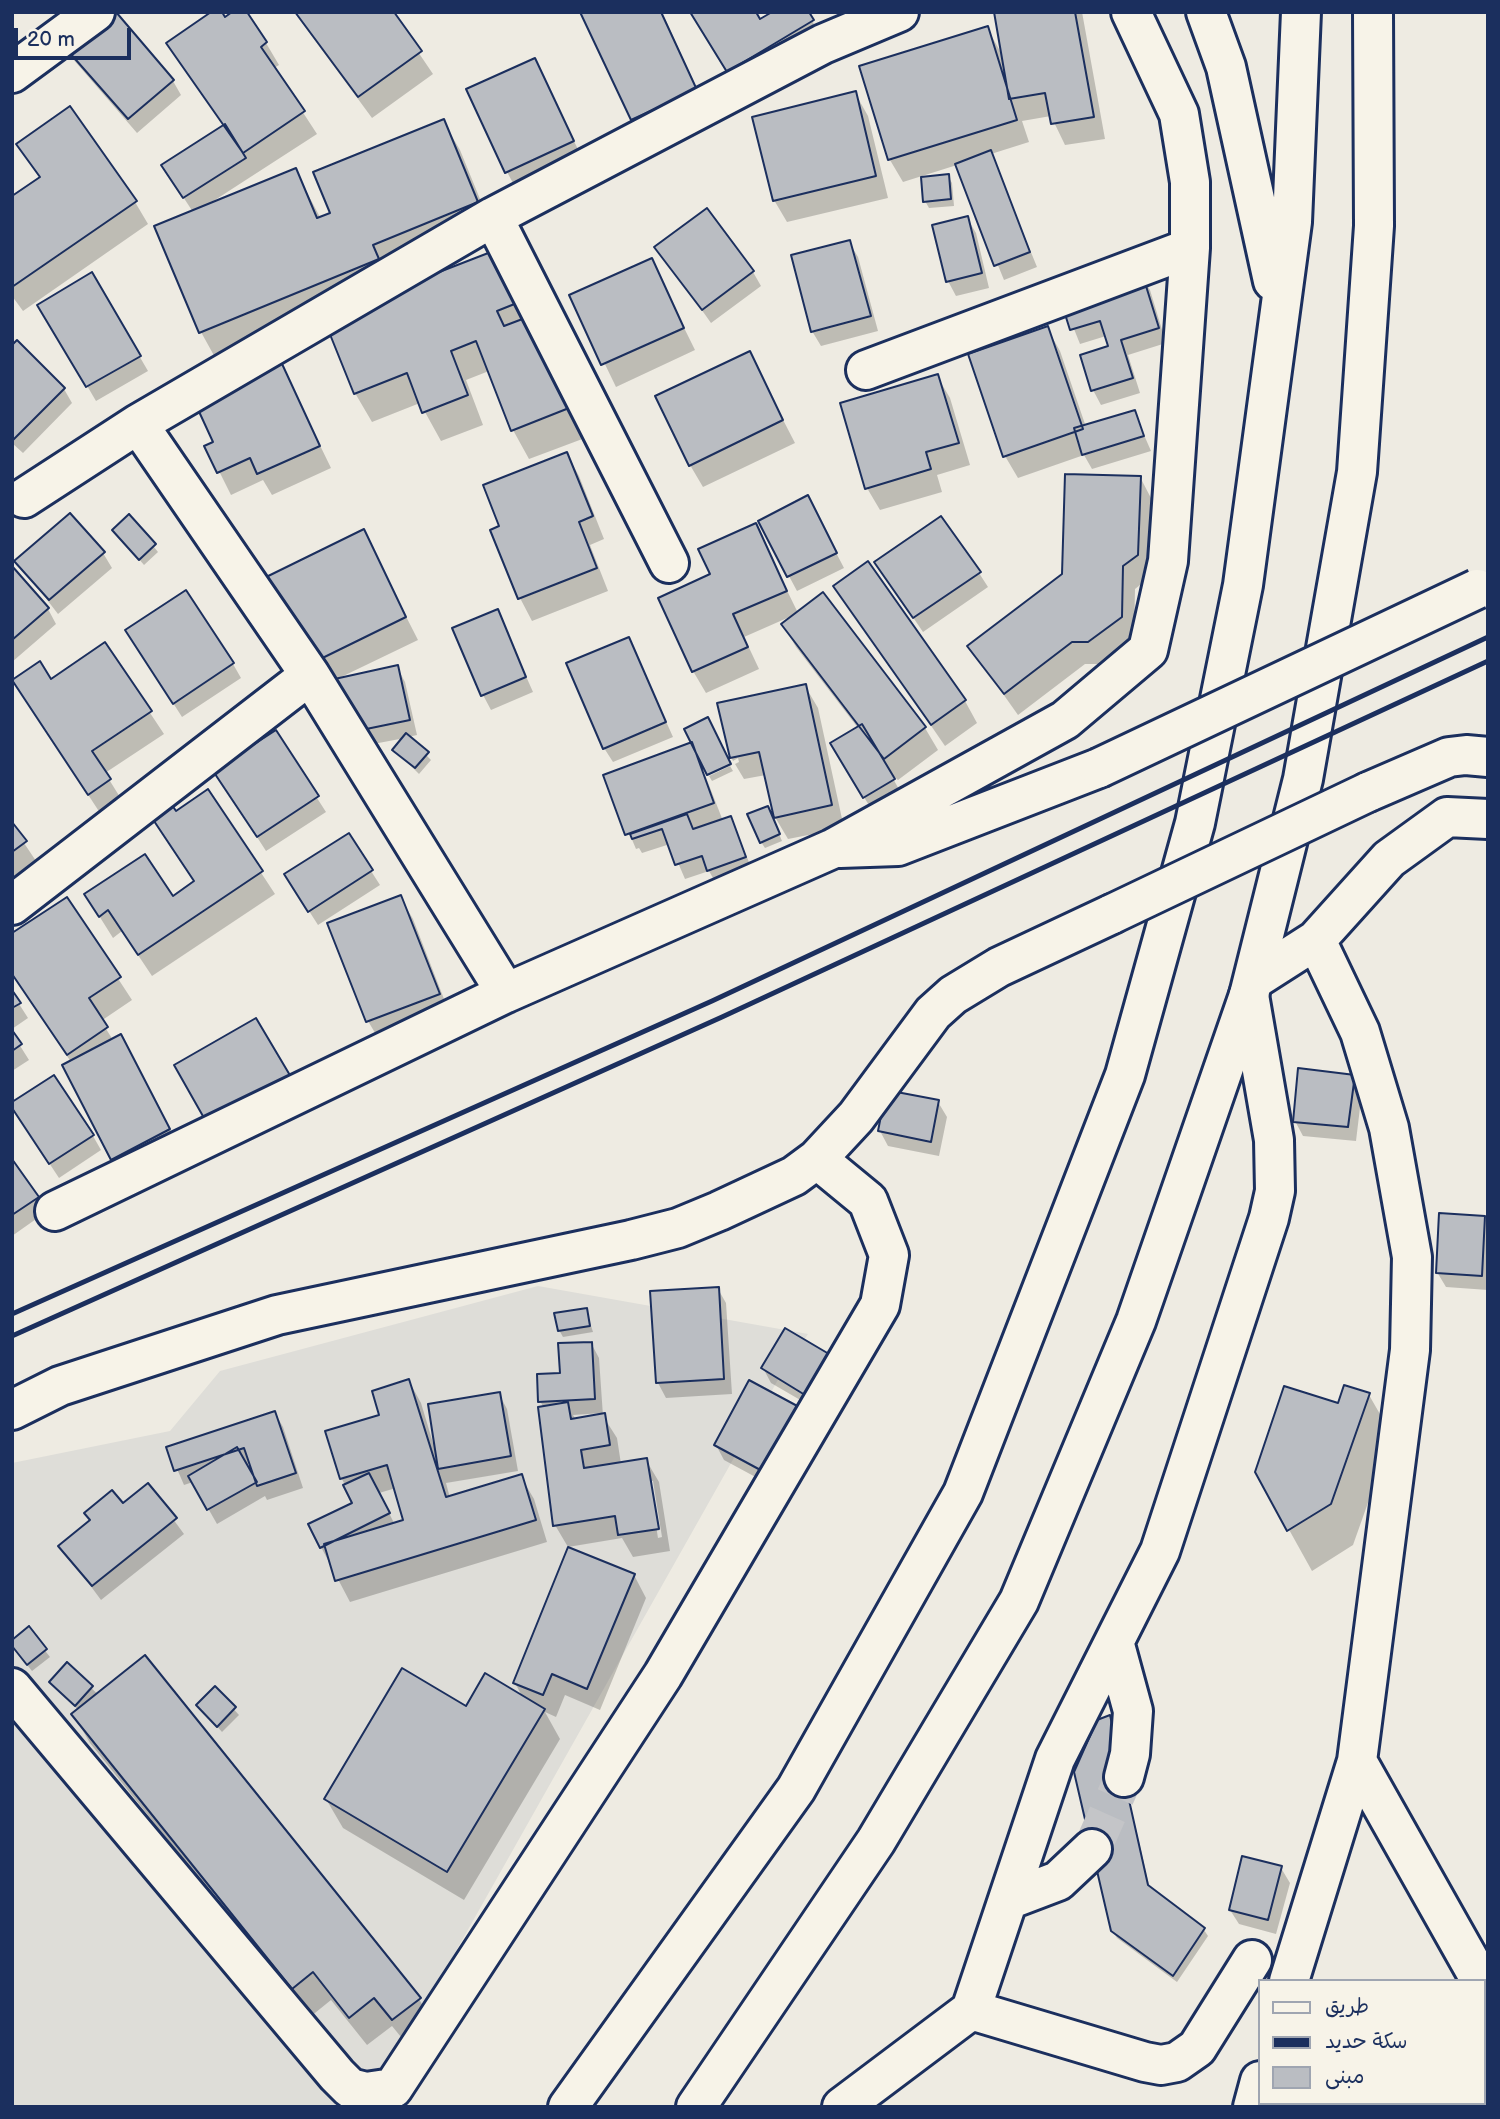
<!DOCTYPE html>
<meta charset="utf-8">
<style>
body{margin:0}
#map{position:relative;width:1500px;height:2119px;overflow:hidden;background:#eeebe2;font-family:"Balsamiq Sans","Playpen Sans Arabic",sans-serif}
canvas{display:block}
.frame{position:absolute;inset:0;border:14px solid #1b2f5e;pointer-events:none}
.legend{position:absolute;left:1258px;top:1979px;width:228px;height:126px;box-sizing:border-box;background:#f7f3e8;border:2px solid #9fa5b1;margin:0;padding:9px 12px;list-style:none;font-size:21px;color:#1b2f5e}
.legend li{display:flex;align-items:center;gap:14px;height:35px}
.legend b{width:35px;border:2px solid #9fa5b1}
.scale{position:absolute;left:14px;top:28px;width:117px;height:32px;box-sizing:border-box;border:4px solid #1b2f5e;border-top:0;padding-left:9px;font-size:21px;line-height:24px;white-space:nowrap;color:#1b2f5e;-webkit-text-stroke:5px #f7f3e8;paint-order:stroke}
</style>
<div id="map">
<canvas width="1500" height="2119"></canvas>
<div class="frame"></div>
<ul class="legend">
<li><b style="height:9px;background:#f7f3e8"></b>طريق</li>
<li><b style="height:9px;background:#1b2f5e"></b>سكة حديد</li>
<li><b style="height:19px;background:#babdc2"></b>مبنى</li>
</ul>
<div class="scale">20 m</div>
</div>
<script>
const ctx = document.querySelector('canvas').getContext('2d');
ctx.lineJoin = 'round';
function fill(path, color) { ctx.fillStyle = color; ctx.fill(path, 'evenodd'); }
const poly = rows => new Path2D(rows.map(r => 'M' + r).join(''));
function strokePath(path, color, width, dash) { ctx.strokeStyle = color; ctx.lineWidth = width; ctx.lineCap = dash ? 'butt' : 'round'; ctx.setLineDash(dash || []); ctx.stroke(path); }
fill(poly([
 [538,1286,808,1334,779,1378,368,2107,12,2107,12,1463,170,1431,220,1371]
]), '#deddd8');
fill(poly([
 [294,12,391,12,433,74,372,118],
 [582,12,662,12,708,113,645,141],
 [691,12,759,22,807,12,825,43,741,93],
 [996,12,1082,12,1105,139,1065,145,1051,116,1022,121,1029,142,991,154,1037,267,1004,280,957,165,903,182,890,160,861,67,987,28,1004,58],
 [225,19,266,43,279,65,274,68,317,134,201,209,295,170,321,219,332,214,443,121,460,150,493,231,395,291,495,252,585,438,529,459,513,430,489,371,466,380,483,425,441,441,420,403,372,422,355,393,325,317,217,361,201,332,193,212,172,180,224,127,168,44],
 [64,43,173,81,181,95,137,133,72,58],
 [535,60,585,164,519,194,507,172],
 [855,93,868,116,888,198,787,222,774,200],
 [18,145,135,202,148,224,23,311,12,296,12,198,40,179],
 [948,176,952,183,954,206,929,208,925,201],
 [967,218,976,233,989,288,956,296,948,281],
 [849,242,858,257,878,331,821,346,812,331],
 [657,247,753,272,761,286,711,323],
 [651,261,695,350,616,387,572,296],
 [92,275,148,371,96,401,40,306],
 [1141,275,1150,290,1166,343,1128,355,1140,393,1101,405,1093,390,1110,347,1106,336,1080,344,1062,299],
 [1047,328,1060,351,1086,427,1134,412,1151,451,1092,469,1084,455,1018,478,1005,456],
 [12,348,64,389,72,403,23,453,12,443],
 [749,354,795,443,703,487,690,465],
 [276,355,331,468,272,495,263,480,231,495,207,447,215,443],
 [937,376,950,398,970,465,937,475,942,492,880,510,867,488],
 [567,454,579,476,604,539,590,545,608,591,532,621,520,598,493,531,502,527],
 [1140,477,1152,500,1150,577,1135,589,1134,639,1101,664,1085,664,1018,715,969,646,1064,575],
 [815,512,844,568,797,591,760,522],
 [129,516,158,552,144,565,114,530],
 [755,525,798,613,823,595,925,728,938,750,898,780,890,773,902,795,873,812,832,744,858,728,796,647,783,625,794,615,744,637,759,669,706,693,693,671,712,575],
 [363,532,418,640,337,679,397,667,405,682,417,735,408,737,431,760,419,774,395,750,405,738,352,748,299,669],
 [103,553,112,568,58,614,17,561],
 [876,563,979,573,988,587,923,632],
 [12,568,48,609,56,624,12,662],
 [835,586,965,701,977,723,945,746],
 [497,611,533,692,491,710,483,695],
 [629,639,673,737,613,762,604,748],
 [105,645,164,734,105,773,123,802,102,816,14,681,50,681],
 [136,645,233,664,241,678,182,717],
 [805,686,818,708,844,828,788,839,775,817,766,775,744,779,735,764,739,762,738,758,733,761,731,757],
 [275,733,326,812,266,851,224,786],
 [693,744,723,821,731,818,753,872,717,885,709,871,685,879,670,844,642,853,639,848,636,849,605,776],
 [730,766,733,771,712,781,709,776],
 [208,792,275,894,152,976,122,931,113,938,86,895,173,898,195,883,175,813],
 [771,815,782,841,765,848,761,842],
 [12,825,38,864,12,884],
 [371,871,380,885,318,925,295,889],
 [400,897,413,919,451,1017,381,1043,368,1021],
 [66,899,132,1000,101,1021,113,1040,133,1058,182,1152,125,1181,113,1159,71,1062,12,974,12,935],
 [12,993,28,1018,12,1029],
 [12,1033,29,1060,12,1071],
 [1353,1076,1362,1091,1356,1141,1303,1136,1295,1121],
 [938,1102,947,1117,939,1156,888,1146,880,1131],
 [20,1119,93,1136,101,1150,59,1178],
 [12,1162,46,1212,12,1236],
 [1484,1217,1488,1224,1488,1290,1446,1287,1437,1272],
 [718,1289,726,1303,732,1394,666,1398,658,1383],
 [586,1310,593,1332,563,1337,559,1330],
 [786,1331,814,1408,771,1383,763,1368],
 [591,1343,599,1358,603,1416,617,1438,621,1464,646,1460,659,1482,670,1551,633,1557,622,1538,568,1547,555,1525,544,1408,540,1401],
 [602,1413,602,1416,576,1420,573,1415],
 [649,1481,653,1481,662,1537,658,1538],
 [409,1381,421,1403,433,1443,499,1394,507,1409,518,1471,446,1483,450,1498,521,1477,534,1499,547,1542,350,1602,321,1547,354,1504,342,1479,328,1432,382,1416],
 [396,1488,406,1521,395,1525,379,1493],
 [749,1382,774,1487,724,1460,716,1445],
 [1369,1395,1392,1435,1353,1545,1312,1571,1257,1472,1339,1405],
 [275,1413,283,1427,303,1488,267,1500,265,1496,217,1524,193,1482,184,1485,168,1448],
 [251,1463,256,1481,245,1465],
 [148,1485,184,1534,101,1600,61,1546],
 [634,1575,646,1598,600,1710,565,1695,556,1717,545,1712,560,1739,464,1900,343,1828,326,1799,466,1708,523,1698,515,1683],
 [28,1629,50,1657,32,1671,15,1650],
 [67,1665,419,1999,436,2028,410,2048,392,2026,367,2045,331,2000,310,2017,90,1743,73,1714,78,1710,51,1682],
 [215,1689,239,1715,222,1732,198,1705],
 [1110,1717,1150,1889,1204,1930,1208,1936,1177,1982,1117,1938,1112,1930],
 [1281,1868,1290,1883,1276,1934,1239,1924,1230,1910]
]), '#0003');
const building = poly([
 [97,12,116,12,174,80,128,119,61,43,97,12],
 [211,12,222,12,225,17,232,12,247,12,267,42,261,47,305,111,243,153,166,43,211,12],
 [295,12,394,12,422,51,358,97,295,12],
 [580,12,661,12,697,90,631,120,580,12],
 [690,12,756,12,760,19,772,12,809,12,814,20,727,72,690,12],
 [994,12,1075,12,1094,117,1051,124,1045,93,1009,99,994,12],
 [988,26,1017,120,888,160,859,66,988,26],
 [535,58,574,141,505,173,466,89,535,58],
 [856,91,876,176,773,201,752,117,856,91],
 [70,106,137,201,12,287,12,196,40,177,16,144,70,106],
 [444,119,478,202,373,245,379,259,199,333,154,226,296,168,317,218,330,213,313,172,444,119],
 [225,124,246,158,183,198,161,165,225,124],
 [991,150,1030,252,994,266,955,164,991,150],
 [949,174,951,199,923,202,921,177,949,174],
 [707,208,754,271,702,310,654,247,707,208],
 [968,216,982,273,946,282,932,225,968,216],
 [850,240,871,316,811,332,791,255,850,240],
 [496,250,517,303,497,311,504,326,533,315,569,408,511,431,476,341,451,351,468,395,422,413,407,373,354,394,323,317,496,250],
 [652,258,684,328,601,365,569,295,652,258],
 [92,272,141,356,86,387,37,305,92,272],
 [1142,273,1159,328,1121,340,1133,378,1091,391,1080,355,1108,346,1100,321,1070,330,1060,298,1142,273],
 [1048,326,1083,429,1003,457,968,354,1048,326],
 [17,340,65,388,13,440,12,345,17,340],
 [750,351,783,420,689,466,655,396,750,351],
 [277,353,320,446,257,474,250,458,217,473,204,446,213,442,190,392,277,353],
 [938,374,959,443,926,452,931,469,865,489,840,403,938,374],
 [1135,410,1144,436,1082,455,1074,428,1135,410],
 [567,452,593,516,579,522,597,568,518,599,490,530,499,526,483,485,567,452],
 [1065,474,1141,476,1138,555,1123,566,1122,617,1088,642,1072,642,1004,694,967,646,1062,574,1065,474],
 [808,495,837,553,787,577,758,521,808,495],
 [70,513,105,552,49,600,14,561,70,513],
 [129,514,156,544,139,560,112,530,129,514],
 [941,516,981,572,913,618,874,562,941,516],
 [756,523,787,591,733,614,748,647,692,672,658,598,710,574,698,549,756,523],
 [364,529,406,617,298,670,256,582,364,529],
 [868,561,966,700,931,725,833,586,868,561],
 [12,566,49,608,12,640,12,566],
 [186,590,234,663,173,704,125,630,186,590],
 [823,592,926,727,884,759,781,624,823,592],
 [498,609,526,677,481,696,452,628,498,609],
 [629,637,666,722,603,749,566,663,629,637],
 [105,642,152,711,92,751,111,779,88,795,12,680,40,661,51,679,105,642],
 [398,665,410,720,342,734,330,680,398,665],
 [806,684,832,805,774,818,759,752,730,758,717,703,806,684],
 [708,717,731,764,707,775,684,729,708,717],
 [862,724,895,779,863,798,830,743,862,724],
 [276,730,319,796,257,837,213,771,276,730],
 [406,733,429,752,415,768,392,750,406,733],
 [692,742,714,803,625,835,603,775,692,742],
 [208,789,263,871,138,955,108,910,99,917,84,894,145,854,173,896,194,881,144,806,164,793,176,811,208,789],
 [768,806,780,834,760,843,747,814,768,806],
 [687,814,693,829,731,816,746,857,707,871,702,856,675,865,662,829,632,839,630,834,687,814],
 [12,822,27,841,12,852,12,822],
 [349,833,373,870,308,912,284,874,349,833],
 [401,895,440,994,366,1022,327,923,401,895],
 [67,897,121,977,89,998,108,1027,67,1055,12,974,12,933,67,897],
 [12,990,21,1003,12,1008,12,990],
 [256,1018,291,1077,208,1125,174,1065,256,1018],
 [12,1030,22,1044,12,1051,12,1030],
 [121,1034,170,1129,111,1160,62,1065,121,1034],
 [1298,1068,1355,1075,1348,1127,1293,1122,1298,1068],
 [54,1075,94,1135,49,1164,12,1108,12,1102,54,1075],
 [886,1090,939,1100,931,1142,878,1131,886,1090],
 [12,1159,39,1197,12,1215,12,1159],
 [1439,1213,1485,1216,1482,1276,1436,1273,1439,1213],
 [719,1287,724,1379,656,1383,650,1291,719,1287],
 [587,1308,590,1326,558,1331,554,1313,587,1308],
 [785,1328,829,1354,805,1395,761,1368,785,1328],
 [592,1342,595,1399,538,1402,537,1374,560,1373,558,1343,592,1342],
 [409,1379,446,1497,522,1474,536,1520,335,1581,324,1544,403,1520,387,1465,340,1479,325,1431,379,1415,372,1391,409,1379],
 [749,1380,801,1408,766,1473,714,1445,749,1380],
 [1344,1385,1370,1393,1331,1504,1287,1531,1255,1472,1284,1386,1338,1403,1344,1385],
 [500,1392,511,1456,438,1469,428,1404,500,1392],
 [568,1402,571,1419,605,1413,610,1445,581,1450,584,1468,647,1458,659,1529,618,1535,615,1516,553,1526,538,1407,568,1402],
 [275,1411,296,1473,257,1486,244,1448,174,1471,166,1447,275,1411],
 [237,1447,257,1482,207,1510,188,1476,237,1447],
 [369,1473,390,1513,320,1548,308,1524,352,1503,343,1485,369,1473],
 [148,1483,177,1518,92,1586,58,1546,90,1520,84,1513,112,1490,123,1503,148,1483],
 [568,1547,635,1574,587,1689,552,1674,543,1695,513,1683,568,1547],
 [29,1626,47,1649,27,1665,12,1646,12,1640,29,1626],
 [145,1655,421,1998,392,2020,374,1998,349,2018,313,1972,292,1989,71,1714,145,1655],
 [67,1662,93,1686,75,1706,49,1682,67,1662],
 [402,1668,466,1706,485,1673,545,1709,447,1872,324,1799,402,1668],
 [215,1686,236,1707,217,1727,196,1705,215,1686],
 [1110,1715,1148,1885,1205,1928,1173,1976,1111,1931,1074,1772,1097,1720,1110,1715],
 [1242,1856,1282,1866,1268,1920,1229,1910,1242,1856]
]);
fill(building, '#babdc2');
strokePath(building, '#1b2f5e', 2);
strokePath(poly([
 [1092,1849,1124,1777]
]), '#c4c5c8', 38, [38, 19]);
const minor = poly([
 [12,73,95,12],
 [493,217,823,44,899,12],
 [866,370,1190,248],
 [138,424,310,675,506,993],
 [24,498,138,424,493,217,669,563],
 [1368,792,1449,757,1466,755,1488,757],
 [840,848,898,846,1099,768],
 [12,905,310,675],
 [1255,979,1316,940,1389,859,1447,817,1488,819],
 [55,1211,506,993,832,849,1065,720,1148,650,1168,561,1190,248,1190,182,1179,114,1131,12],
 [12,1410,60,1386,277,1315,631,1240,678,1228,719,1211,794,1176,817,1159,856,1117,933,1013,953,995,999,967,1112,914],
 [1115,1645,1133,1711,1130,1754,1124,1777],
 [12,1688,337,2075,350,2088,366,2092,393,2088,663,1675,880,1305,889,1255,868,1201,817,1159],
 [1357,1761,1481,1981],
 [1008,1900,1058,1881,1092,1849],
 [1289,1981,1357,1761,1410,1350,1412,1257,1389,1128,1360,1032,1316,940],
 [971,2010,1145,2062,1161,2065,1177,2062,1197,2048,1252,1960],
 [842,2107,971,2010,1055,1759,1160,1551,1269,1218,1275,1191,1274,1140,1249,995],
 [1253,2107,1260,2081]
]);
const highway = poly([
 [1206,12,1226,67,1273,281],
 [568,2107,796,1789,963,1493,1125,1075,1195,823,1243,585,1292,222,1301,12],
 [696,2107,876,1841,1019,1601,1136,1321,1249,995,1303,779,1357,472,1374,226,1373,12]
]);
strokePath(minor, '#1b2f5e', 44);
strokePath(highway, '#1b2f5e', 44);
strokePath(minor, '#f7f3e8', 38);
strokePath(highway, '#f7f3e8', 38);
strokePath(poly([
 [12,1314,712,1001,1488,637],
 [12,1336,722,1017,1488,661]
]), '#1b2f5e', 5);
const minorBridge = poly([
 [1099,768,1477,589],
 [1112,914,1368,792]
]);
strokePath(minorBridge, '#1b2f5e', 44, []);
strokePath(minorBridge, '#f7f3e8', 38);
</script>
